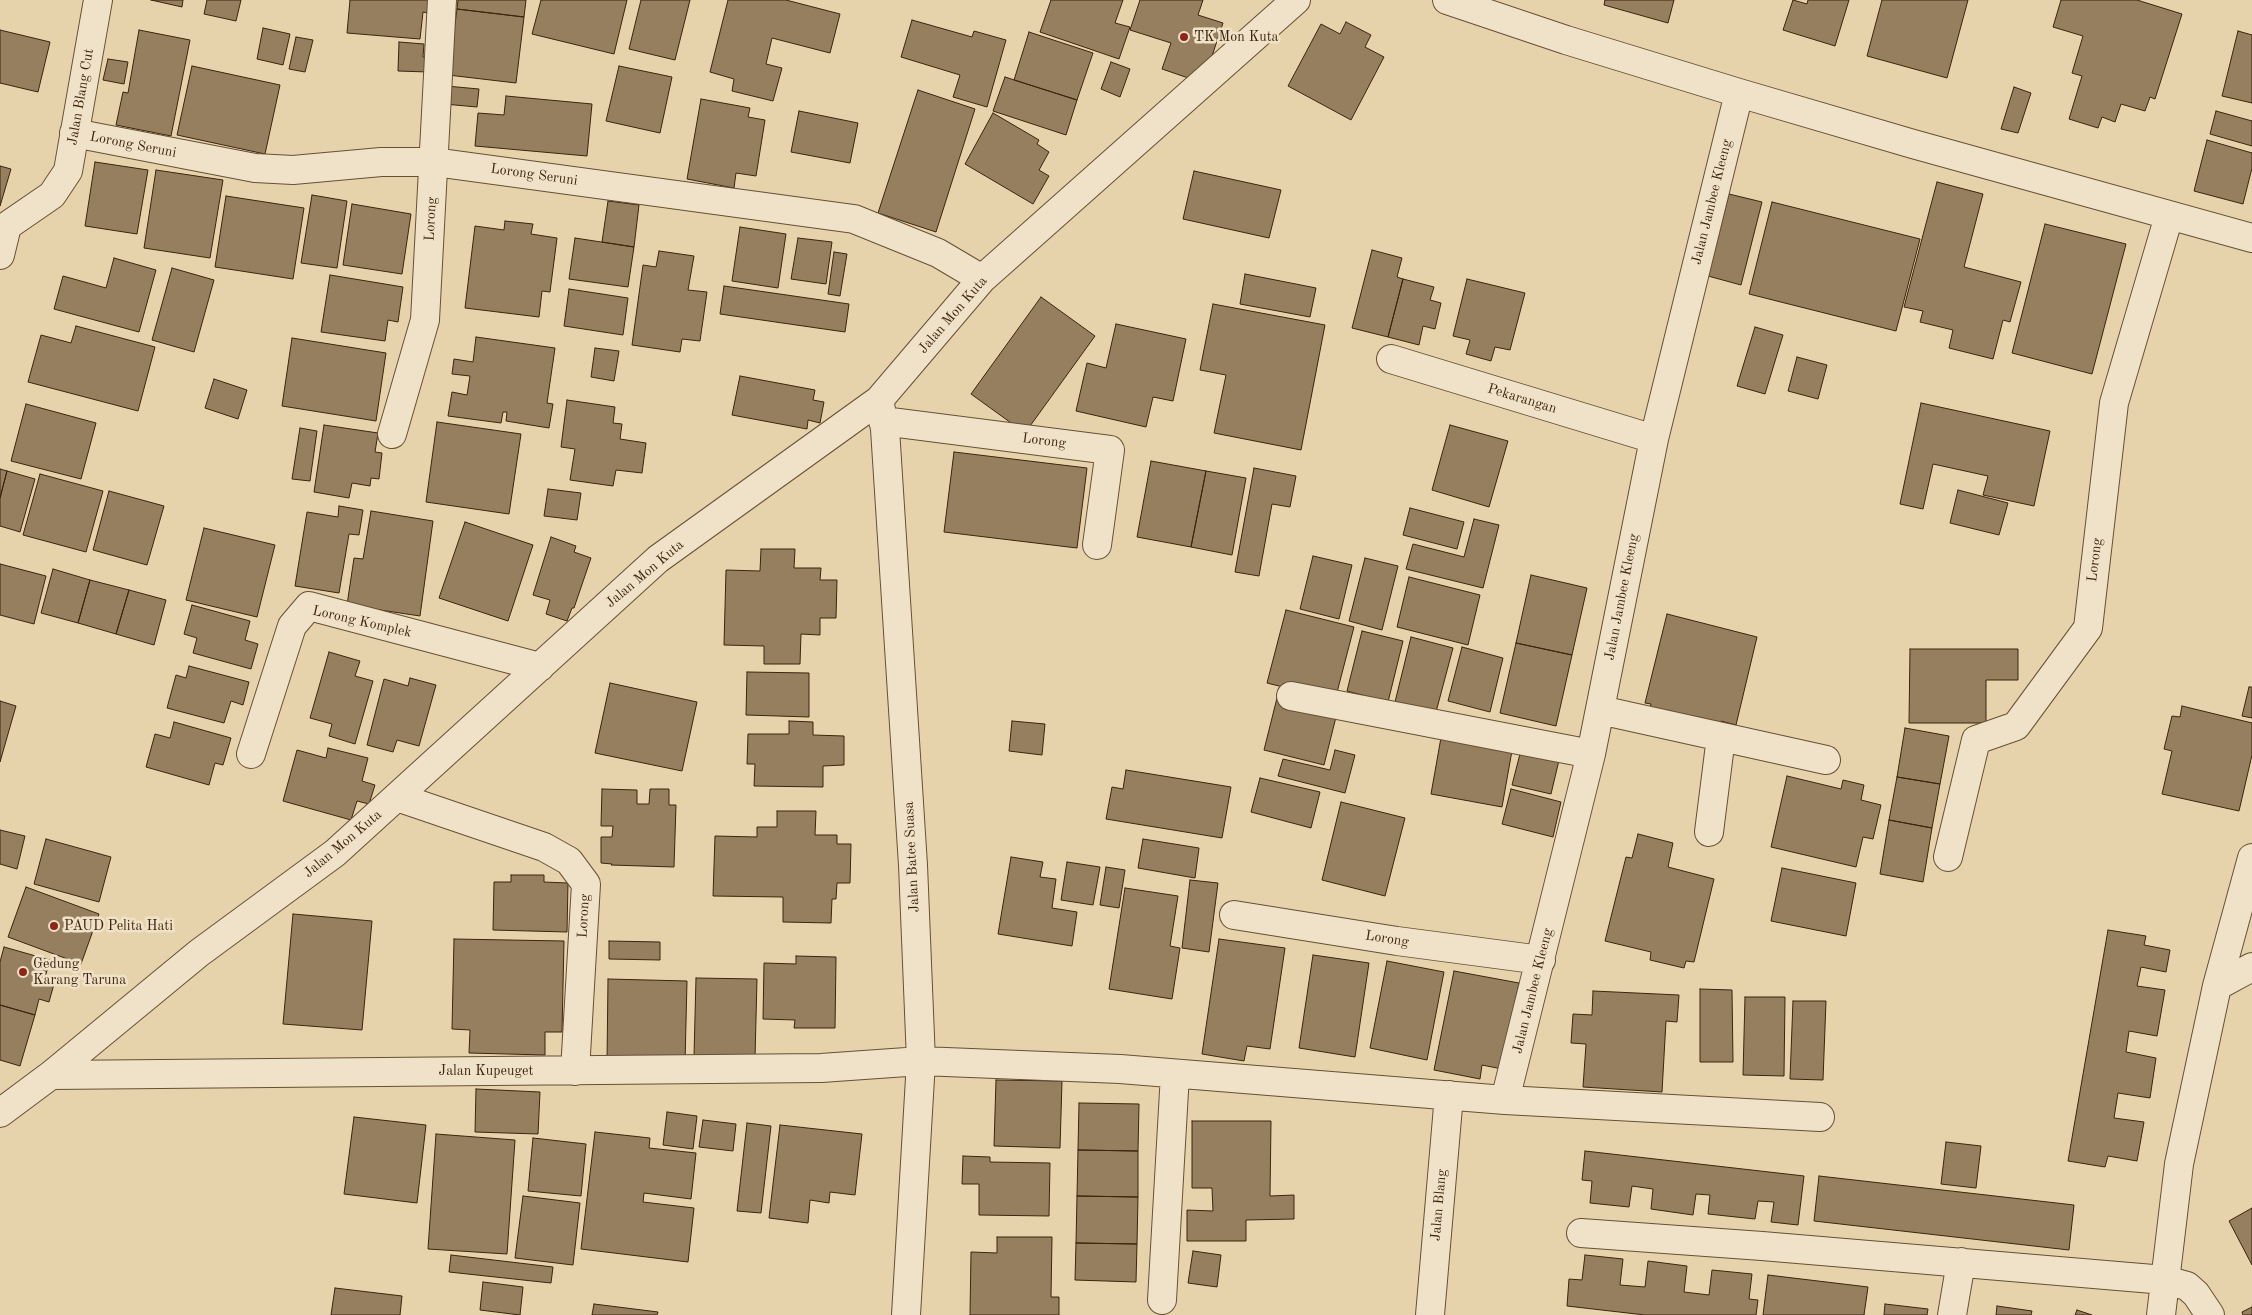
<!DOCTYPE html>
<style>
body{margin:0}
canvas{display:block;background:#e6d3ab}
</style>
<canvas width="2252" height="1315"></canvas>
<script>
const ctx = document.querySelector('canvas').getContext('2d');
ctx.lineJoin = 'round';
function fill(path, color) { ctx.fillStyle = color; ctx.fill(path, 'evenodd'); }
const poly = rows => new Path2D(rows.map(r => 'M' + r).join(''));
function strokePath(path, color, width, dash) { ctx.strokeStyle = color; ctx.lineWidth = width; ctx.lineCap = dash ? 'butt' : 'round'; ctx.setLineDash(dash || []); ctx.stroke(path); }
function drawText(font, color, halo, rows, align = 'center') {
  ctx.font = font + ' "Old Standard TT",serif'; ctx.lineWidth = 5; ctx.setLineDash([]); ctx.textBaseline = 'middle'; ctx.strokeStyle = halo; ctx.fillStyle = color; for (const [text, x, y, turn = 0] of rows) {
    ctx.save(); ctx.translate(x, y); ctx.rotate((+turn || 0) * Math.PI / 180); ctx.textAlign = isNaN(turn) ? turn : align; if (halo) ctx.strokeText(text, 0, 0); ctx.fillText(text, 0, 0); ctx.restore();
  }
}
const building = poly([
 [151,0,183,0,182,7,151,0],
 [207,0,241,0,236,21,204,14,207,0],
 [350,0,429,0,427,13,423,12,420,39,347,33,350,0],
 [458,0,526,0,524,17,457,9,458,0],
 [541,0,627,0,614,54,532,34,541,0],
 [641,0,690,0,675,60,629,49,641,0],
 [728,0,786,0,840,14,830,53,772,38,766,64,782,68,773,101,732,91,734,79,710,72,728,0],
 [1051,0,1123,0,1115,23,1130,27,1119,59,1040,32,1051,0],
 [1140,0,1203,0,1198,15,1223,23,1203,83,1162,69,1171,43,1130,30,1140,0],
 [1605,0,1674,0,1668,23,1604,5,1605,0],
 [1793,0,1807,4,1808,0,1849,0,1835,46,1783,30,1793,0],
 [1882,0,1968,0,1947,78,1867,56,1882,0],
 [2061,0,2137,0,2182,14,2155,99,2150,97,2145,111,2121,104,2115,122,2102,117,2098,128,2069,119,2082,76,2072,73,2083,36,2053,27,2061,0],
 [457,9,524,17,516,83,448,75,457,9],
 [912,20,972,37,974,31,1006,40,987,107,953,97,960,75,901,57,912,20],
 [1346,22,1371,35,1365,47,1384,57,1351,120,1288,86,1321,24,1340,34,1346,22],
 [263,28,290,34,283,65,257,59,263,28],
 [0,30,50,42,38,92,0,83,0,30],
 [139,30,190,40,171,136,116,125,123,92,128,93,139,30],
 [2238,31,2252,35,2252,103,2222,96,2238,31],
 [1029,32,1093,53,1077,100,1014,80,1029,32],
 [296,37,313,40,305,72,289,69,296,37],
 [399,42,424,44,423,57,429,58,428,72,398,71,399,42],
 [108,59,128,62,124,84,103,80,108,59],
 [1111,62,1130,69,1120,97,1101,89,1111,62],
 [192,66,280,85,265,154,177,135,192,66],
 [619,66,672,77,660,133,606,121,619,66],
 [1005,77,1077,100,1066,135,993,111,1005,77],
 [446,86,479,89,477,107,444,104,446,86],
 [2014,87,2031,93,2018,133,2001,129,2014,87],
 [918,90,975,109,936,232,878,213,918,90],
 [506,96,592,104,587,156,475,146,478,113,504,115,506,96],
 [701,99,750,108,748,117,765,120,756,176,736,173,734,188,687,179,701,99],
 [799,111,858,123,850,163,791,152,799,111],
 [2216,111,2252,121,2252,146,2210,134,2216,111],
 [993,113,1039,140,1037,144,1049,152,1039,170,1049,176,1033,204,965,164,993,113],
 [2207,140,2252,153,2252,168,2243,204,2194,191,2207,140],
 [95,162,148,170,137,234,85,226,95,162],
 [0,166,11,169,0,206,0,166],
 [156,170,223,180,210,258,144,248,156,170],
 [1194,171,1281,190,1269,238,1183,219,1194,171],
 [1937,182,1983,194,1964,267,2021,282,2010,322,2003,320,1993,359,1949,348,1953,330,1920,322,1923,311,1904,307,1937,182],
 [1729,194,1762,202,1741,285,1708,276,1729,194],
 [312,195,347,201,337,268,301,263,312,195],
 [226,196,304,208,293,279,215,267,226,196],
 [608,201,639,205,634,247,602,242,608,201],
 [1772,202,1920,239,1896,331,1749,294,1772,202],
 [352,204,411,214,402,274,343,265,352,204],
 [505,221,533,224,531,234,557,238,550,292,542,291,539,317,465,308,475,226,504,230,505,221],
 [2045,224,2126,244,2092,374,2012,353,2045,224],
 [740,227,786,234,778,288,732,281,740,227],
 [575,238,634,247,628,287,569,279,575,238],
 [798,238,832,242,826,284,791,279,798,238],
 [1372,250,1402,258,1397,277,1403,279,1388,337,1352,328,1372,250],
 [659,251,694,256,688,290,707,292,700,341,682,339,680,352,632,345,643,265,656,267,659,251],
 [834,252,847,254,840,296,828,294,834,252],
 [114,258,156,270,139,332,54,309,63,276,106,288,114,258],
 [172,268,214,280,194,352,152,340,172,268],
 [1245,274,1316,288,1310,317,1240,304,1245,274],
 [330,275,403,287,398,322,388,320,385,341,321,332,330,275],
 [1403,279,1434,287,1430,300,1441,303,1435,329,1423,326,1419,345,1388,337,1403,279],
 [1467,279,1525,293,1510,350,1495,347,1491,361,1466,354,1470,340,1453,336,1467,279],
 [724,286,849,304,845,332,720,314,724,286],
 [569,289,628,298,623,335,564,326,569,289],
 [1041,297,1095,336,1025,433,971,394,1041,297],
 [1213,304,1325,325,1301,450,1214,433,1226,375,1200,370,1213,304],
 [1116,324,1186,339,1173,401,1153,397,1146,427,1076,411,1087,363,1106,368,1116,324],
 [76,326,155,347,138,411,28,382,41,335,71,343,76,326],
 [1755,327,1783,335,1765,394,1737,386,1755,327],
 [476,337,555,348,547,403,553,404,549,428,506,421,507,412,503,412,501,423,448,416,452,392,467,395,470,376,452,374,454,359,473,362,476,337],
 [292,338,386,353,376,421,282,406,292,338],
 [595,348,619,351,614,381,591,377,595,348],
 [1797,357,1827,365,1818,399,1788,391,1797,357],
 [740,376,815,390,813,400,824,402,820,423,808,420,807,429,732,415,740,376],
 [214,379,247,390,238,419,205,408,214,379],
 [567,400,615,407,613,423,622,424,620,439,646,443,642,473,616,470,613,486,570,480,575,449,561,447,567,400],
 [1921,403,2050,431,2034,506,1983,495,1988,476,1933,464,1923,509,1900,504,1921,403],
 [26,404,96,423,81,479,11,461,26,404],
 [437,422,521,434,509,514,426,502,437,422],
 [324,425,378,433,375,452,382,453,379,479,371,478,370,486,352,483,349,498,314,492,324,425],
 [1450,425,1508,441,1489,507,1432,490,1450,425],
 [300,428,317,431,310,481,292,479,300,428],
 [954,452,1087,468,1077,548,944,532,954,452],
 [1151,461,1206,471,1191,547,1137,537,1151,461],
 [1254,468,1296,476,1290,507,1272,504,1259,576,1235,572,1254,468],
 [0,469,7,471,0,498,0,469],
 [7,471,35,479,20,532,0,526,0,498,7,471],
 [1206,471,1246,478,1232,555,1191,547,1206,471],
 [40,474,103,491,86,552,23,535,40,474],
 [548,489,581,493,577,520,544,516,548,489],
 [1958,490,2008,503,1999,535,1950,523,1958,490],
 [109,491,164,506,147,565,93,550,109,491],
 [339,506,363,510,359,535,349,534,339,593,295,586,307,512,338,517,339,506],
 [1410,508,1464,522,1457,549,1403,535,1410,508],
 [371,511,433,521,420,616,347,605,354,558,363,559,371,511],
 [1474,519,1499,525,1483,588,1406,569,1413,544,1464,557,1474,519],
 [465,522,533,545,508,621,439,598,465,522],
 [204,528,275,545,257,617,186,600,204,528],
 [551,537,576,546,574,552,591,558,574,608,572,608,567,621,546,614,550,600,533,595,551,537],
 [761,549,795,549,794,568,821,568,820,580,837,580,836,618,820,618,820,635,801,634,800,664,764,664,764,646,724,645,726,570,760,571,761,549],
 [1313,556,1352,565,1339,619,1300,609,1313,556],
 [1365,558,1398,566,1382,630,1349,621,1365,558],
 [0,564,46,576,34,624,0,615,0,564],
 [53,569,90,580,78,623,41,613,53,569],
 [1531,575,1587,588,1572,655,1516,643,1531,575],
 [1409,577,1480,595,1468,645,1397,627,1409,577],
 [90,580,129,590,116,634,78,623,90,580],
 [129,590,166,600,154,645,116,634,129,590],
 [192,605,250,621,245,640,258,644,251,669,193,653,197,638,184,634,192,605],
 [1286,610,1354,627,1335,700,1267,683,1286,610],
 [1667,614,1757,637,1736,725,1721,721,1718,731,1648,714,1651,704,1645,703,1667,614],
 [1362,631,1403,641,1388,702,1347,691,1362,631],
 [1411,637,1453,648,1436,712,1395,702,1411,637],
 [1516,643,1572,655,1556,726,1500,713,1516,643],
 [1462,647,1503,658,1490,712,1448,701,1462,647],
 [1910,649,2018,649,2018,680,1986,680,1986,723,1909,723,1910,649],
 [329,652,360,661,355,676,373,681,355,744,329,736,332,724,310,718,329,652],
 [189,666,249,682,243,705,231,701,224,723,167,708,176,675,186,678,189,666],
 [747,672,809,673,809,717,746,715,747,672],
 [410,678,436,685,419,746,397,740,393,752,367,745,384,679,408,686,410,678],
 [610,683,697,702,682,771,595,753,610,683],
 [2249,687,2252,687,2252,718,2242,716,2249,687],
 [1277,698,1337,713,1324,765,1264,750,1277,698],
 [0,701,16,706,0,762,0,701],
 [2182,706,2252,723,2252,755,2239,811,2162,794,2172,751,2164,749,2172,716,2180,717,2182,706],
 [789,721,813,722,813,735,844,736,844,765,823,766,823,787,754,786,755,764,747,764,748,734,789,734,789,721],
 [1012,721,1045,724,1042,755,1009,751,1012,721],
 [174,722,231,738,223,765,215,763,209,785,146,767,155,734,170,738,174,722],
 [1905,728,1949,736,1940,784,1897,777,1905,728],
 [1442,732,1513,745,1502,807,1431,794,1442,732],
 [1522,746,1560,756,1551,794,1512,785,1522,746],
 [328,748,368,758,362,781,375,785,369,804,357,801,351,820,283,801,297,750,326,758,328,748],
 [1335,750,1355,755,1345,793,1278,776,1283,759,1330,770,1335,750],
 [1126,770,1231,787,1222,838,1106,819,1112,787,1123,789,1126,770],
 [1787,776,1841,789,1843,780,1864,785,1861,800,1881,805,1873,839,1863,837,1856,867,1771,847,1787,776],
 [1897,777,1940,784,1932,828,1889,820,1897,777],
 [1260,778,1320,792,1311,828,1251,812,1260,778],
 [602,789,637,790,637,804,649,804,650,789,669,789,669,805,676,805,674,867,611,865,612,864,601,863,601,837,612,837,613,826,601,826,602,789],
 [1511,789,1561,802,1553,837,1502,824,1511,789],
 [1341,802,1405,818,1385,896,1322,880,1341,802],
 [777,811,816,811,815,835,837,835,837,844,851,844,850,883,837,883,836,899,832,899,831,923,783,922,783,897,713,896,715,836,757,837,757,827,777,827,777,811],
 [1889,820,1932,828,1923,882,1880,874,1889,820],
 [0,830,25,836,17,869,0,864,0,830],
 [1638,834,1673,843,1668,867,1714,879,1694,962,1686,961,1684,968,1650,960,1651,952,1605,941,1626,857,1632,858,1638,834],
 [46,839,111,857,99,902,34,884,46,839],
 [1143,839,1199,848,1195,878,1138,868,1143,839],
 [1011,857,1043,862,1040,877,1056,879,1052,908,1077,912,1072,946,998,934,1011,857],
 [1067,862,1100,867,1093,905,1061,900,1067,862],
 [1106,867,1125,870,1119,908,1100,905,1106,867],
 [1782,868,1856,883,1846,936,1771,921,1782,868],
 [511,875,544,875,544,882,568,883,567,932,493,930,494,882,511,882,511,875],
 [1190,880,1218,883,1209,952,1182,948,1190,880],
 [26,887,99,914,81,964,8,937,26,887],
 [1125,888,1178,896,1170,946,1180,948,1172,999,1109,989,1125,888],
 [293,914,372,921,362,1030,283,1024,293,914],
 [2108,930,2146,936,2144,945,2170,950,2166,972,2141,967,2137,986,2165,990,2157,1036,2129,1031,2126,1052,2156,1058,2150,1098,2118,1093,2114,1118,2144,1122,2137,1161,2108,1156,2105,1167,2068,1161,2108,930],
 [454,939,564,941,562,1032,545,1032,545,1055,469,1053,470,1030,452,1029,454,939],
 [1219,939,1285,948,1270,1049,1247,1046,1244,1061,1202,1054,1219,939],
 [609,941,660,942,660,960,609,959,609,941],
 [4,947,50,960,44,981,54,984,49,1002,39,999,35,1015,0,1005,0,962,4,947],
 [1313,955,1369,963,1355,1057,1299,1048,1313,955],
 [796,956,836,957,835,1028,794,1028,795,1020,763,1019,764,963,796,964,796,956],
 [1387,961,1444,972,1427,1060,1370,1048,1387,961],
 [1454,971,1519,983,1502,1069,1482,1065,1480,1079,1434,1070,1454,971],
 [696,978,757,979,755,1058,694,1056,696,978],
 [608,979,687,981,685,1063,607,1062,608,979],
 [1700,989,1732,990,1733,1062,1700,1062,1700,989],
 [1593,991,1679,995,1677,1022,1666,1021,1662,1092,1583,1087,1586,1044,1571,1043,1573,1014,1592,1015,1593,991],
 [1745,997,1785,997,1784,1076,1743,1075,1745,997],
 [1793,1001,1826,1001,1823,1080,1790,1079,1793,1001],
 [0,1005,35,1015,20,1066,0,1060,0,1005],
 [996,1080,1062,1081,1060,1148,994,1146,996,1080],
 [476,1089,540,1092,538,1134,475,1132,476,1089],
 [1079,1103,1139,1104,1138,1151,1078,1150,1079,1103],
 [667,1112,697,1116,693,1149,663,1145,667,1112],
 [354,1117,426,1125,417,1203,344,1194,354,1117],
 [703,1120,736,1124,733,1151,699,1147,703,1120],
 [1192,1121,1271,1121,1270,1196,1294,1195,1294,1219,1246,1220,1246,1241,1187,1241,1187,1210,1213,1211,1212,1188,1192,1188,1192,1121],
 [747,1123,771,1126,761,1213,737,1211,747,1123],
 [780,1125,862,1134,855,1195,830,1192,829,1203,810,1200,808,1223,769,1218,780,1125],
 [595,1132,650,1138,649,1148,696,1153,691,1199,644,1193,643,1202,694,1208,688,1262,581,1249,595,1132],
 [436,1134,515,1140,507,1254,428,1249,436,1134],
 [533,1138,586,1144,581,1196,528,1191,533,1138],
 [1946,1142,1981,1146,1976,1188,1941,1184,1946,1142],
 [1078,1150,1138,1151,1138,1197,1077,1196,1078,1150],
 [1585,1151,1804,1176,1798,1225,1771,1222,1774,1202,1758,1201,1755,1219,1708,1214,1710,1195,1696,1194,1693,1215,1651,1209,1653,1189,1632,1186,1629,1207,1590,1203,1592,1181,1582,1180,1585,1151],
 [963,1156,990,1157,990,1162,1050,1163,1049,1216,979,1215,979,1184,962,1184,963,1156],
 [1819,1176,2074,1205,2069,1250,1814,1221,1819,1176],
 [523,1196,580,1203,573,1265,515,1258,523,1196],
 [1077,1196,1138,1197,1137,1244,1076,1243,1077,1196],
 [2252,1208,2252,1265,2229,1221,2252,1208],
 [997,1237,1052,1237,1051,1297,1059,1297,1059,1315,970,1315,971,1252,997,1253,997,1237],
 [1076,1243,1137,1244,1136,1282,1075,1280,1076,1243],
 [1193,1251,1221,1255,1217,1287,1188,1283,1193,1251],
 [451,1255,553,1267,551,1283,449,1272,451,1255],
 [1585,1255,1623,1259,1620,1285,1645,1287,1648,1261,1687,1266,1684,1292,1709,1295,1712,1270,1752,1274,1749,1299,1758,1300,1756,1315,1645,1315,1567,1306,1569,1279,1582,1280,1585,1255],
 [1768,1275,1868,1287,1864,1315,1763,1315,1768,1275],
 [483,1282,523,1287,520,1315,480,1310,483,1282],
 [335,1288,402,1296,400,1315,331,1315,335,1288],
 [594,1304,658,1312,657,1315,592,1315,594,1304],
 [1885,1304,1928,1309,1927,1315,1884,1315,1885,1304],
 [1997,1306,2032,1311,2031,1315,1996,1315,1997,1306],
 [2252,1307,2252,1315,2243,1315,2242,1312,2252,1307],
 [2077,1310,2092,1315,2075,1315,2077,1310]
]);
fill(building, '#957f5f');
strokePath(building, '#3d240d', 1);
const minor = poly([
 [1447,0,1566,40,1739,93,1913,144,2252,238],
 [74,133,255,168,293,170,381,162,434,162,854,219,938,253,982,279],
 [0,255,7,226,52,195,68,171,98,0],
 [1391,359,1654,439],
 [879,400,885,429,913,865,921,1061,906,1315],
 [883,421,1110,450,1097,545],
 [392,434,425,320,442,0],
 [1291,696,1591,754],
 [1600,710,1826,760],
 [251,754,292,626,309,606,540,667],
 [397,797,544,847,569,861,586,884,575,1071],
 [1709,832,1721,737],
 [1948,857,1976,740,2016,726,2088,628,2114,403,2169,216],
 [1234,915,1397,941,1541,960],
 [2217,986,2252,967],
 [51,1075,821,1068,921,1061,1120,1069,1505,1100,1820,1117],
 [1505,1100,1591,754,1654,439,1739,93],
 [0,1113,51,1075,199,953,335,853,658,559,879,400,982,279,1296,0],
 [1581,1233,1762,1246,2165,1280,2187,1286,2196,1294,2210,1315],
 [1162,1300,1175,1074],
 [1430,1315,1449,1095],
 [1952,1315,1961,1262],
 [2161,1315,2179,1164,2217,986,2252,858]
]);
strokePath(minor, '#675034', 30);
strokePath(minor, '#efe2c8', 28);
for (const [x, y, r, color] of [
 [1184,37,5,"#8f2418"],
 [54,926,5,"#8f2418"],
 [23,972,5,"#8f2418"]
]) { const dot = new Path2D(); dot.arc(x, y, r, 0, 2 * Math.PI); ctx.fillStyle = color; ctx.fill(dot); strokePath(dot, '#efe2c8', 2); }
drawText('14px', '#3d240d', '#efe2c8', [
 ["TK Mon Kuta",1194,37],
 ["PAUD Pelita Hati",64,926],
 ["Gedung",33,964],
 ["Karang Taruna",33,980]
], 'left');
drawText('14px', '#3d240d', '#efe2c8', [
 ["Jalan Blang Cut",81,97,-80],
 ["Lorong Seruni",133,145,11],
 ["Lorong Seruni",534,175,8],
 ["Jalan Jambee Kleeng",1712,202,-76],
 ["Lorong",431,219,-87],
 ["Jalan Mon Kuta",953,315,-49],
 ["Pekarangan",1522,399,17],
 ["Lorong",1044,441,7],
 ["Lorong",2095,560,-83],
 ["Jalan Mon Kuta",645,574,-40],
 ["Jalan Jambee Kleeng",1622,597,-79],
 ["Lorong Komplek",362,622,13],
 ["Jalan Mon Kuta",343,844,-40],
 ["Jalan Batee Suasa",912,857,-93],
 ["Lorong",584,916,-87],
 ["Lorong",1387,939,9],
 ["Jalan Jambee Kleeng",1533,991,-76],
 ["Jalan Kupeuget",486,1071],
 ["Jalan Blang",1439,1205,-85]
]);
</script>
